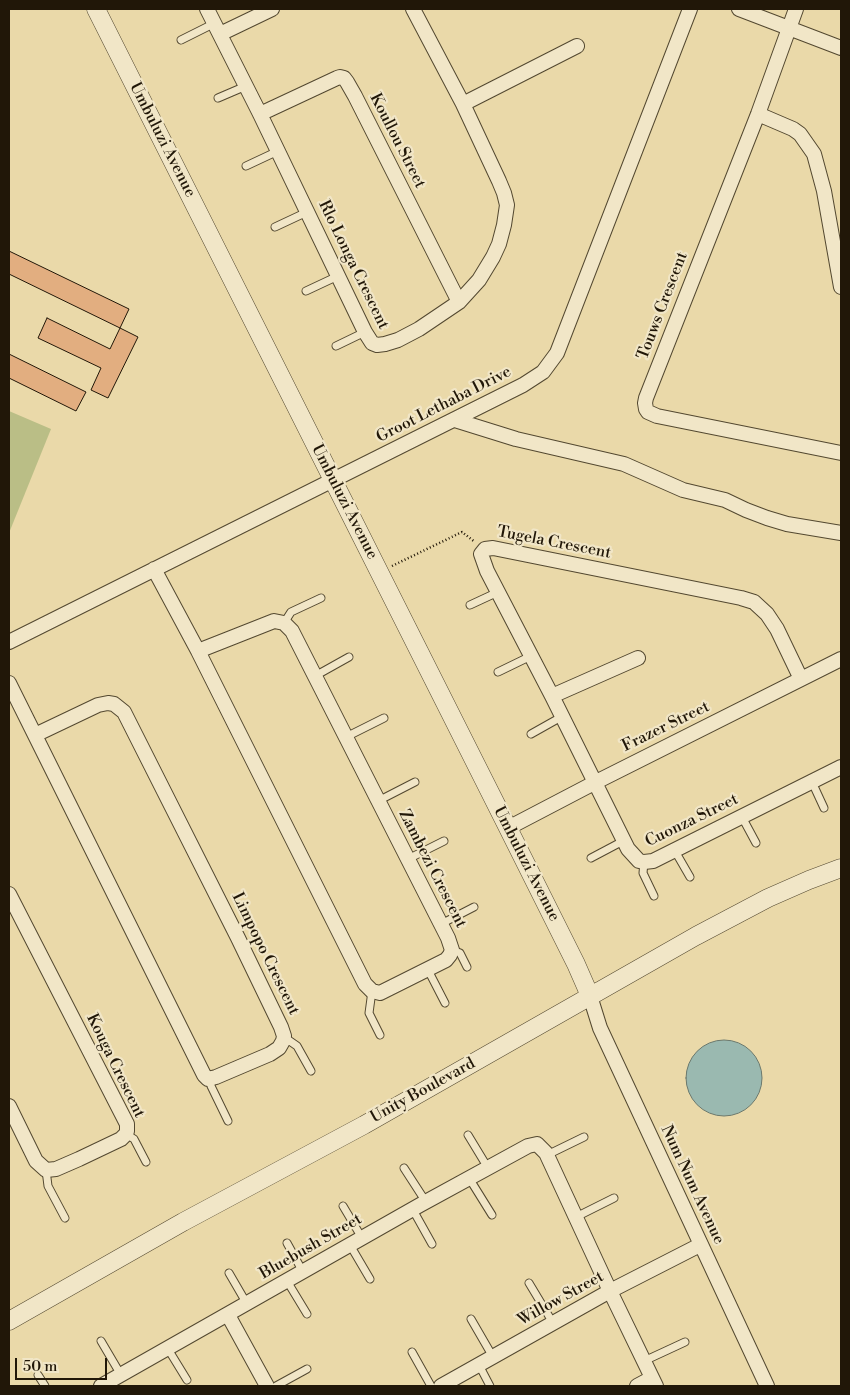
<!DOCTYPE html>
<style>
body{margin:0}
#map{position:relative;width:850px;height:1395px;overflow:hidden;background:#ead9a9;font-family:"Libre Bodoni",serif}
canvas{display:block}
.frame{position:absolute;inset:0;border:10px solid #211708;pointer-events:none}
.scale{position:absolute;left:15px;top:1358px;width:92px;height:22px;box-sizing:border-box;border:2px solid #211708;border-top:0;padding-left:6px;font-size:15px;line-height:18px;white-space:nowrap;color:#211708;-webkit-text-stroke:4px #f1e6c7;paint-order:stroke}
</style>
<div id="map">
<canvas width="850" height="1395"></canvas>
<div class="frame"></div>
<div class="scale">50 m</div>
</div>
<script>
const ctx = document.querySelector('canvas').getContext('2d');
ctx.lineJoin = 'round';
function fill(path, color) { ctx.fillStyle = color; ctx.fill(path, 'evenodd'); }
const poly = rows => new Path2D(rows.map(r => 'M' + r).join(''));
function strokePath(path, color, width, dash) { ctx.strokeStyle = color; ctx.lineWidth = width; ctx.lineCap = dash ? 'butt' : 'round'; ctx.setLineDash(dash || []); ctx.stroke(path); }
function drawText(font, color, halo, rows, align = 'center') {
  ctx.font = font + ' "Libre Bodoni",serif'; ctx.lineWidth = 4.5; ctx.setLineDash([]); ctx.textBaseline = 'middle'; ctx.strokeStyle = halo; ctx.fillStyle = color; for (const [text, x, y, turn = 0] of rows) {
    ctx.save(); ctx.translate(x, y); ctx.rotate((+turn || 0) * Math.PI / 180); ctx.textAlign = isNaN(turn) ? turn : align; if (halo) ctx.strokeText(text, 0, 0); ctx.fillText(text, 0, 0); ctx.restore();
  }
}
fill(poly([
 [9,411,51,429,9,533]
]), '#babe86');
const water = poly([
 '686 1078a38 38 0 1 1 76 0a38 38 0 1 1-76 0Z'
]);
fill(water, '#9ab9b0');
strokePath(water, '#6a786d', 1);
const building = poly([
 [9,251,129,309,120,328,9,274,9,251],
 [47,318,110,349,120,328,138,337,108,398,91,390,101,368,38,338,47,318],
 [9,354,86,392,76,411,9,378,9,354]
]);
fill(building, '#e2ae80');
strokePath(building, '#211708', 1);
const service = poly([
 [181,40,215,23],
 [218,98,246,86],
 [246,166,278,151],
 [275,227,307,212],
 [306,291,338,276],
 [336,346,365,332],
 [470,605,498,592],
 [284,623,291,612,321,598],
 [498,672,531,656],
 [315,676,349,657],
 [531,734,563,716],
 [346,737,384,718],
 [812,782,824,808],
 [378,801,415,782],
 [742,817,756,843],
 [675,851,690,877],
 [591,858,625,840],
 [408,859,444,841],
 [644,862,643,873,654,896],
 [441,924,474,907],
 [452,950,460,953,467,967],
 [428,970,445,1003],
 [372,991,369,1013,380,1035],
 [284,1037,297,1046,311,1071],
 [211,1079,211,1086,228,1121],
 [126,1134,134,1139,146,1162],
 [468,1135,488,1168],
 [547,1155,584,1137],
 [404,1168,426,1202],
 [46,1170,48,1186,65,1218],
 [469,1178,492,1215],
 [343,1206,362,1238],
 [413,1210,432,1244],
 [576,1217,614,1198],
 [287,1243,303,1272],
 [350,1245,370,1279],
 [229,1273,247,1304],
 [287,1281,307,1314],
 [529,1283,553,1323],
 [471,1319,493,1357],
 [101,1341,121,1375],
 [168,1349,187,1380],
 [412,1352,431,1386],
 [644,1361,685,1342],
 [479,1365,490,1386],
 [38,1375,45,1386],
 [276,1386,307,1369]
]);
const minor = poly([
 [207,9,260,114,365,332,372,343,377,345,385,344,398,340,419,329,459,302,479,280,493,257,499,244,504,225,507,205,504,193,499,181,463,104,413,9],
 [739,9,841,48],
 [796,9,758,114,646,398,645,403,646,409,648,412,657,416,841,453],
 [220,34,272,9],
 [463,104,577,46],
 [260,114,337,78,340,77,344,78,347,82,355,96,459,302],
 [758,114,793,129,800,134,814,154,824,191,841,287],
 [455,420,516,439,624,464,683,490,725,500,746,510,767,518,787,524,841,533],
 [154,569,198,651,365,984,372,991,380,993,446,960,450,955,452,950,448,938,292,631,284,623,274,621,198,651],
 [9,642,523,385,543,372,557,353,690,9],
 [801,679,777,629,767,614,754,602,741,598,493,548,485,549,481,554,487,571,552,696,628,849,639,861,644,862,653,861,841,767],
 [9,683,204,1075,208,1079,216,1077,270,1054,279,1048,283,1041,284,1036,281,1027,238,938,124,712,114,704,108,703,98,705,35,735],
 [552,696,638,658],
 [508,828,596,782,841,659],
 [9,894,127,1124,127,1131,126,1134,121,1139,79,1159,56,1169,46,1170,36,1161,9,1106],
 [590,996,600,1028,767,1386],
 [228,1315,267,1386],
 [101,1386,420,1205,528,1146,537,1144,546,1153,610,1291,656,1386],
 [441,1386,610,1291,700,1245],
 [637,1386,652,1378]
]);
const tertiary = poly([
 [96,9,508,828,576,964,590,996],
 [9,1321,183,1222,364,1125,696,936,768,898,809,880,841,868]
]);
strokePath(service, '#534830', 9);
strokePath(minor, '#534830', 16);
strokePath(tertiary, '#534830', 19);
strokePath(poly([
 [392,566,462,532,475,542]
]), '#211708', 2.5, [1, 2.5]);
strokePath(service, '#f1e6c7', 7);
strokePath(minor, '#f1e6c7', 14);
strokePath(tertiary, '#f1e6c7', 18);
drawText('16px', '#211708', '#f1e6c7', [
 ["Umbuluzi Avenue",162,140,63],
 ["Koullou Street",397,141,63],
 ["Rlo Longa Crescent",353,265,64],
 ["Touws Crescent",663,306,-69],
 ["Groot Lethaba Drive",444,405,-27],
 ["Umbuluzi Avenue",344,502,63],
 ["Tugela Crescent",554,543,11],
 ["Frazer Street",666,727,-26],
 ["Cuonza Street",692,821,-26],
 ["Umbuluzi Avenue",526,864,63],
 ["Zambezi Crescent",432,869,63],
 ["Limpopo Crescent",265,954,64],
 ["Kouga Crescent",115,1066,64],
 ["Unity Boulevard",423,1091,-29],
 ["Num Num Avenue",692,1185,65],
 ["Bluebush Street",311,1247,-30],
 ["Willow Street",561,1299,-29]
]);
</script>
